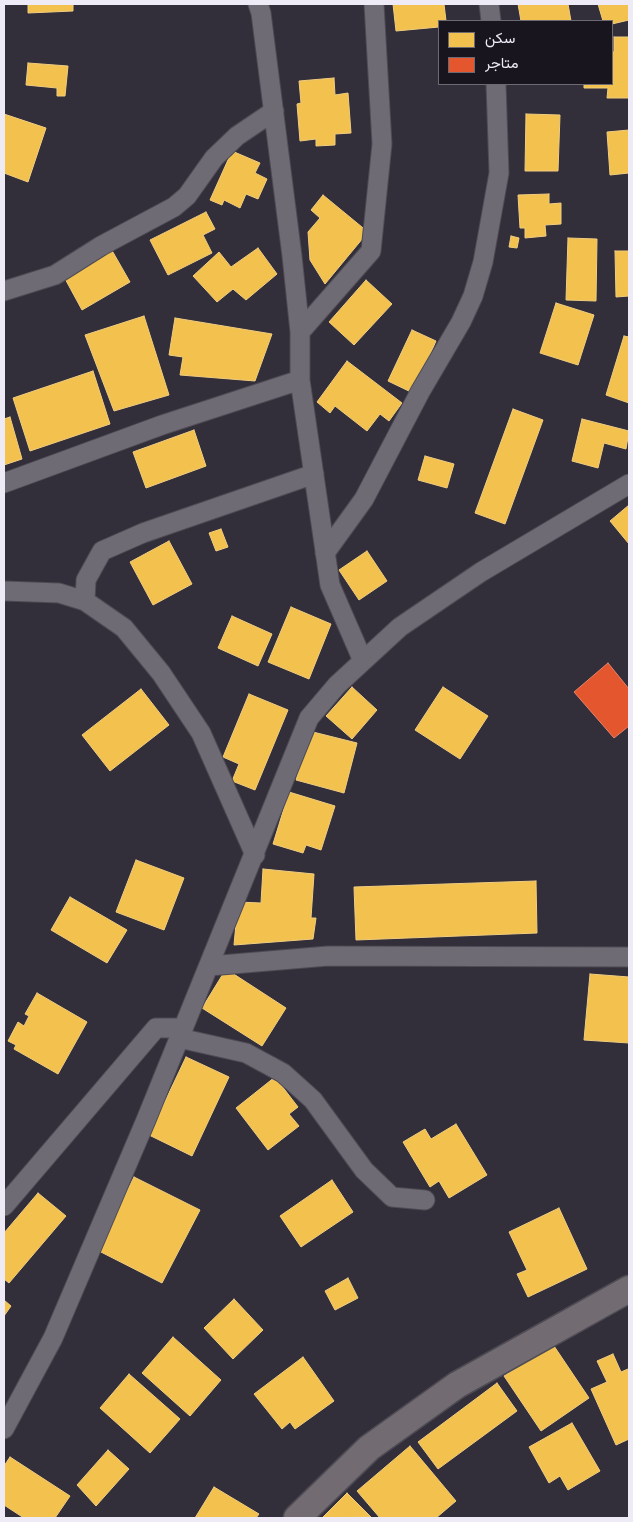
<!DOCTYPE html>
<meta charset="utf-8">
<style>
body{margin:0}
#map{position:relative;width:633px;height:1522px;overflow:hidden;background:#332f3a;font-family:"Libre Baskerville",Vazirmatn,serif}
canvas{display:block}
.frame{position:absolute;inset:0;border:5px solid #eeeaf6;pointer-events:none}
.legend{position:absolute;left:438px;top:20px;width:175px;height:65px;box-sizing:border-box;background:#18151e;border:1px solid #6e6a74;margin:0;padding:6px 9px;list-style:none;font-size:15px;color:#eeeaf6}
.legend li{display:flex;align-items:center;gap:10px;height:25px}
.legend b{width:25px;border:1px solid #6e6a74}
</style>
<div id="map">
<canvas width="633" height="1522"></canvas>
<div class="frame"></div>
<ul class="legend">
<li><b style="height:14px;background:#f2c14e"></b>سكن</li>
<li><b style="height:14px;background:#e4572e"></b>متاجر</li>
</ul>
</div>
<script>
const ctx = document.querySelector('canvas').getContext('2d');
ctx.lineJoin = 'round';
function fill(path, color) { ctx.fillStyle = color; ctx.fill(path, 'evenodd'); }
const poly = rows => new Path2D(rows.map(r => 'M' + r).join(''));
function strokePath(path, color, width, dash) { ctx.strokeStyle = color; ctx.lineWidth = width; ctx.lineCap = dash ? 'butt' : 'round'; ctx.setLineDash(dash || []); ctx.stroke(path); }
const homes = poly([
 [28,4,73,4,73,11,28,13,28,4],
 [393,4,444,4,446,21,439,21,439,27,396,31,393,4],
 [518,4,568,4,571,21,521,21,518,4],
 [598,4,629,4,629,20,612,24,612,21,603,21,598,4],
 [614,37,629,37,629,98,607,98,608,88,584,88,584,84,612,84,612,52,614,52,614,37],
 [28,63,68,66,65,96,57,96,57,88,26,85,28,63],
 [334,78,335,95,348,93,351,133,335,134,335,145,316,146,316,139,300,141,297,104,301,103,299,81,334,78],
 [4,114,46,128,28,182,4,173,4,114],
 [526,114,560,115,558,171,525,171,526,114],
 [629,130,629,173,610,175,607,132,629,130],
 [232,151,260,163,255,173,267,179,258,199,246,194,240,208,224,200,222,205,210,200,232,151],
 [549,194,549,204,561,203,561,224,545,225,546,236,525,238,525,228,520,228,518,195,549,194],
 [323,195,368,232,325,284,310,260,308,232,320,218,311,210,323,195],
 [206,212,215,229,203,235,212,253,168,275,150,240,206,212],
 [511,236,519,238,517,248,509,247,511,236],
 [568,238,597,239,596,301,566,300,568,238],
 [110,247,130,282,82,310,63,275,110,247],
 [258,248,277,274,246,300,233,289,217,302,193,276,219,252,231,267,258,248],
 [615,251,629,251,629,296,616,297,615,251],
 [366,280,392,304,354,345,329,322,366,280],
 [556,303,594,315,578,365,540,353,556,303],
 [144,316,169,395,114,411,85,335,144,316],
 [175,318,272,334,255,381,180,375,183,357,169,355,175,318],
 [412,330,436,341,413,393,388,381,412,330],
 [624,336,629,337,629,403,606,395,624,336],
 [347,361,402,403,389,421,380,414,367,431,335,406,330,413,317,402,347,361],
 [93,371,110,424,30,451,13,398,93,371],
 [513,409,543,420,505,524,475,513,513,409],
 [10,417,22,459,4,465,4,419,10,417],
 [582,419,629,431,626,449,604,443,598,468,572,461,582,419],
 [194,430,206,466,146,488,133,452,194,430],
 [425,456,454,464,447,488,418,480,425,456],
 [629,505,629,544,610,521,629,505],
 [221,529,228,547,216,551,209,533,221,529],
 [169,541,192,584,153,605,130,562,169,541],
 [367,551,387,581,359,600,339,570,367,551],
 [291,607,331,624,309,679,268,662,291,607],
 [232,616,272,634,258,666,218,648,232,616],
 [352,687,377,710,352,739,326,716,352,687],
 [443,687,488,716,460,759,415,730,443,687],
 [141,689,169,725,110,771,82,735,141,689],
 [249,694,288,710,255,790,232,781,239,764,223,757,249,694],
 [309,731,357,743,344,793,296,780,309,731],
 [289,792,335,806,321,850,306,845,303,853,273,844,289,792],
 [136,860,184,878,164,930,116,912,136,860],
 [263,869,314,874,311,918,316,918,313,939,234,945,238,902,261,903,263,869],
 [536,881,537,933,356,940,354,887,536,881],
 [70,897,127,930,107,963,51,930,70,897],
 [226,969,286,1008,262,1046,202,1008,226,969],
 [590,974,629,977,629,1043,584,1040,590,974],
 [37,993,87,1022,58,1074,14,1049,16,1045,8,1041,18,1022,24,1026,29,1016,25,1014,37,993],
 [186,1057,229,1077,192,1156,149,1135,186,1057],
 [275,1077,298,1107,289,1114,299,1126,268,1150,236,1108,275,1077],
 [456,1124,487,1175,449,1198,439,1181,430,1187,403,1142,425,1129,431,1139,456,1124],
 [134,1177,200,1210,162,1283,97,1250,134,1177],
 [332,1180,353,1212,301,1247,280,1216,332,1180],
 [38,1193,66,1216,9,1283,4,1279,4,1233,38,1193],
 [559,1208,587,1269,528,1297,517,1274,527,1270,509,1232,559,1208],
 [348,1278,358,1298,335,1310,325,1291,348,1278],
 [234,1299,263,1330,233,1359,204,1328,234,1299],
 [4,1300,11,1306,4,1316,4,1300],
 [173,1337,221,1380,190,1416,142,1373,173,1337],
 [552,1343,589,1398,541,1431,504,1376,552,1343],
 [613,1354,621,1372,628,1369,629,1371,629,1439,616,1445,591,1389,607,1382,597,1361,613,1354],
 [303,1357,334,1401,295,1429,290,1422,282,1429,254,1394,303,1357],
 [129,1374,180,1419,150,1453,100,1408,129,1374],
 [497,1383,517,1411,438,1469,418,1442,497,1383],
 [572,1423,600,1471,568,1490,560,1476,549,1483,529,1447,572,1423],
 [410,1446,456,1501,436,1518,380,1518,357,1491,410,1446],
 [108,1450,129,1469,96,1506,77,1485,108,1450],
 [10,1457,70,1496,55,1518,24,1518,4,1505,4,1466,10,1457],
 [214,1487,259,1514,256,1518,195,1518,214,1487],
 [347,1493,371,1517,322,1518,347,1493]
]);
fill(homes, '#f2c14e');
strokePath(homes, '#f1cd80', 1);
const shops = poly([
 [608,663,629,689,629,726,614,738,574,692,608,663]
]);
fill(shops, '#e4572e');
strokePath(shops, '#e7836a', 1);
const street = poly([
 [258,4,261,13,292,256,300,332,300,380,330,585,363,661],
 [489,4,491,21],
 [4,291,55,275,101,246,174,207,187,196,214,158,237,136,274,111],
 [300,332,371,251,382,144,374,4],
 [4,483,162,425,300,380],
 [325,553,364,499,420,392,461,322,473,296,483,262,499,173,496,84],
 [4,591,59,593,85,601,124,628,161,673,201,733,255,855],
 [85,601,86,580,102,551,143,533,314,474],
 [209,966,328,956,629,957],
 [179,1038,246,1053,283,1073,313,1100,364,1170,392,1197,425,1200],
 [4,1206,156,1028,182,1028],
 [4,1429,53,1338,146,1120,309,718,337,685,400,627,481,572,629,484]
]);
const secondary = poly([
 [297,1518,369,1448,457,1385,629,1289]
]);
strokePath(street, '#4e4b54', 21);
strokePath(secondary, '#4e4b54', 29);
strokePath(street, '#6e6b74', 19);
strokePath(secondary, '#726b72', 26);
</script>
